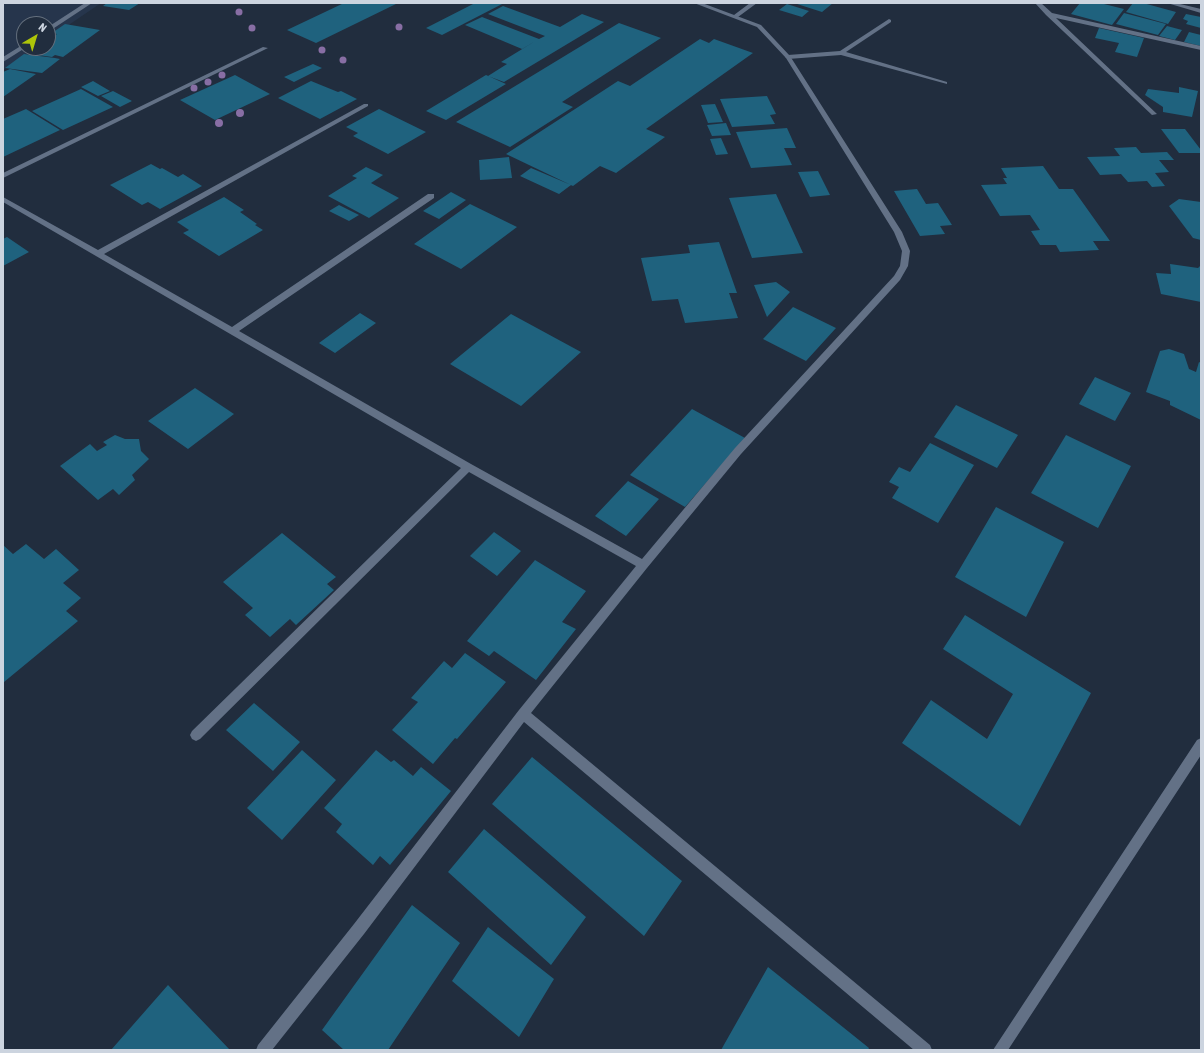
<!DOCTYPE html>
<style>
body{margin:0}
#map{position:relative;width:1204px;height:1053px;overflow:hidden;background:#212d3e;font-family:"Asap Condensed",sans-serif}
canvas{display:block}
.frame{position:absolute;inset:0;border:4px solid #ccd4df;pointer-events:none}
.north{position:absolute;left:16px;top:16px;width:40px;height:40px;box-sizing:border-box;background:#212d3e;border:1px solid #65707e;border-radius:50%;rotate:38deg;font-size:11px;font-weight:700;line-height:16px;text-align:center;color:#ccd4df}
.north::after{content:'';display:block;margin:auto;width:14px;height:18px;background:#aec509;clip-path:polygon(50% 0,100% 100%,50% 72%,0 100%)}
</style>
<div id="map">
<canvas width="1204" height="1053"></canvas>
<div class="frame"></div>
<div class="north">N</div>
</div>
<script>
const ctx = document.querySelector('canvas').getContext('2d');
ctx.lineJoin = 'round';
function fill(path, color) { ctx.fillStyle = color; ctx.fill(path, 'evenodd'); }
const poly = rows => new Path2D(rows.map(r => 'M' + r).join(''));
fill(poly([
 [3,3,101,3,48,39,48,24,24,24,24,48,35,48,3,70]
]), '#26354c');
fill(poly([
 [107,3,140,3,129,10,103,6],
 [344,3,398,3,316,43,287,30],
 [475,3,504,3,442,35,426,28],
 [794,3,833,3,822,12],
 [1080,3,1100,3,1124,9,1112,25,1071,14],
 [1133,3,1143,3,1176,12,1168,24,1126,12],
 [787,4,809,11,802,17,779,10],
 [503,6,560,27,582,14,604,22,504,82,488,76,507,64,501,62,537,40,522,49,465,25,482,17,539,39,545,36,488,14],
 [1124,13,1166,24,1158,35,1116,24],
 [1186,14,1201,17,1201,28,1186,24,1188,21,1183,19],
 [619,23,661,38,562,102,573,107,510,147,456,122],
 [65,24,100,30,63,57,55,55,52,57,38,55,42,52,33,51,37,48,48,48,48,40,57,34,52,33],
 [1167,26,1182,30,1175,40,1159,36],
 [1099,28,1144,38,1137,57,1115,52,1119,43,1095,38],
 [1189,32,1201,35,1201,46,1184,42],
 [700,39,709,43,714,39,753,53,646,129,665,137,616,173,600,166,573,186,506,154,618,81,630,86],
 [24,54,55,58,60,59,42,73,5,68],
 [313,64,322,68,294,82,284,77],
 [10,69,36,74,3,97,3,72],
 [235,75,270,94,215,120,180,100],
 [486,75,506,84,446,120,426,111],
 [93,81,110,91,98,96,81,87],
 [311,81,338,92,341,91,357,99,320,119,278,98],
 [1179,87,1198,91,1192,117,1163,112,1163,107,1145,95,1148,89,1179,93],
 [81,89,113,107,63,130,32,111],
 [113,91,132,101,120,107,101,96],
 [767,96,776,114,770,115,775,124,732,127,720,99],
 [715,104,723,122,708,123,701,105],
 [26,109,60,130,3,157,3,119],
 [379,109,426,132,388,154,353,136,358,133,346,127],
 [726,123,731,135,712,136,707,125],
 [787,128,796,148,784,148,792,165,751,168,736,132],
 [1161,129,1185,129,1201,150,1201,153,1179,153],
 [721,138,728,154,716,155,710,139],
 [1136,147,1141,153,1167,152,1174,160,1159,160,1169,172,1155,173,1165,186,1152,187,1147,181,1128,182,1121,174,1100,175,1087,157,1120,156,1114,148],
 [509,157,512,178,480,180,479,160],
 [151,164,160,169,162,168,178,177,183,174,202,186,160,209,148,202,142,205,110,185],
 [1043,166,1059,189,1073,189,1110,241,1093,241,1099,250,1060,252,1056,245,1040,245,1031,231,1040,230,1030,215,1000,216,981,185,1007,184,1003,178,1007,178,1001,168],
 [366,167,383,175,371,183,399,198,369,218,328,196,357,178,352,176],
 [531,168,571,185,559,194,520,176],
 [818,171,830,195,810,197,798,172],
 [917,189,926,204,938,203,952,225,940,226,945,234,920,236,894,191],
 [451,192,466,200,439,219,423,211],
 [776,194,803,253,752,258,729,198],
 [224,197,244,210,240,212,257,224,255,225,263,230,219,256,183,233,189,230,177,222],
 [1179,199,1201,202,1201,240,1193,238,1169,206],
 [470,204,517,227,461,269,414,244],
 [339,205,359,215,349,221,329,211],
 [7,237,29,252,3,266,3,239],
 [719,242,737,293,729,293,738,318,685,323,678,299,652,301,641,258,690,253,688,245],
 [1170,264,1198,268,1201,265,1201,302,1161,294,1156,273,1171,274],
 [776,282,790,292,767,317,754,285],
 [793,307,836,328,806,361,763,339],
 [360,313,376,323,335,353,319,343],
 [511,314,581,352,521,406,450,364],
 [1169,349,1184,354,1189,369,1196,372,1199,362,1201,363,1201,420,1170,405,1170,401,1146,392,1160,351],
 [1095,377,1131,393,1115,421,1079,404],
 [195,388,234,414,188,449,148,421],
 [956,405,1018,435,997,468,934,437],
 [692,409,745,438,685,507,630,475],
 [115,435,125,439,139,439,141,451,149,459,132,475,135,480,119,495,113,489,98,500,60,466,90,444,97,451,107,445,103,442],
 [1066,435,1131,466,1098,528,1031,493],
 [930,443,974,465,938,523,892,498,899,487,889,482,899,467,910,472],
 [628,481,659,499,626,536,595,516],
 [996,507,1064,542,1026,617,955,577],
 [494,532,521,551,497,576,470,556],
 [282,533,336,577,327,584,334,590,296,625,290,619,270,637,245,615,253,608,223,582],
 [26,544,44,559,56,549,79,570,63,583,81,598,66,611,78,621,4,682,3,545,13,554],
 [535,560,586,591,562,622,576,629,536,680,494,651,489,656,467,641],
 [965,615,1091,693,1020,826,902,743,931,700,987,739,1013,694,943,649],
 [465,653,506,682,457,739,455,738,433,764,392,730,418,702,411,698,444,661,452,668],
 [254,703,300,742,273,771,226,730],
 [302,750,336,780,282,840,247,808],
 [376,750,391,762,394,760,413,776,421,767,451,791,390,865,380,856,373,865,336,832,342,824,324,808],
 [532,757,682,881,644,936,492,804],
 [484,829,586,917,551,965,448,872],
 [412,905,460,943,388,1050,344,1050,322,1030],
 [488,927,554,979,519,1037,452,981],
 [768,967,869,1048,868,1050,721,1050],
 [168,985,230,1050,111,1050]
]), '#1f627e');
fill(poly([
 [750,3,757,3,738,17,734,17,734,15,750,3],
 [889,19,891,20,891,22,846,52,947,82,947,84,841,55,788,59,785,57,788,55,840,51,889,19]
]), '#637186');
fill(poly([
 [85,3,92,3,48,32,48,27,85,3],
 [694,3,702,3,761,25,790,56,902,232,910,251,908,266,900,280,741,454,647,568,531,713,930,1045,932,1050,914,1050,524,722,364,934,272,1050,256,1050,258,1045,354,924,519,710,636,566,469,472,200,739,196,741,192,739,190,735,192,731,461,468,3,202,3,197,98,250,364,104,368,104,368,106,104,254,232,327,428,194,434,194,434,198,239,331,471,464,642,559,735,448,894,276,900,266,902,251,894,232,786,58,757,27,694,3],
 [1035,3,1041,3,1052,13,1201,46,1201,50,1056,18,1157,114,1152,115,1046,15,1035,3],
 [1167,3,1176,3,1201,9,1201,13,1167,3],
 [24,44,25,48,3,62,3,57,24,44],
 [263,47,268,48,3,178,3,173,263,47],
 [1201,738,1201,755,1008,1050,993,1050,1197,740,1201,738]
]), '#637186');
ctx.fillStyle = '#886ea4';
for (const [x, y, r] of [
 [239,12,3.5],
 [399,27,3.5],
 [252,28,3.5],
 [322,50,3.5],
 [343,60,3.5],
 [222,75,3.5],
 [208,82,3.5],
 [194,88,3.5],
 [240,113,4],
 [219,123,4]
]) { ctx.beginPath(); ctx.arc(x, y, r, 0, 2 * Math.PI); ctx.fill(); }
</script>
